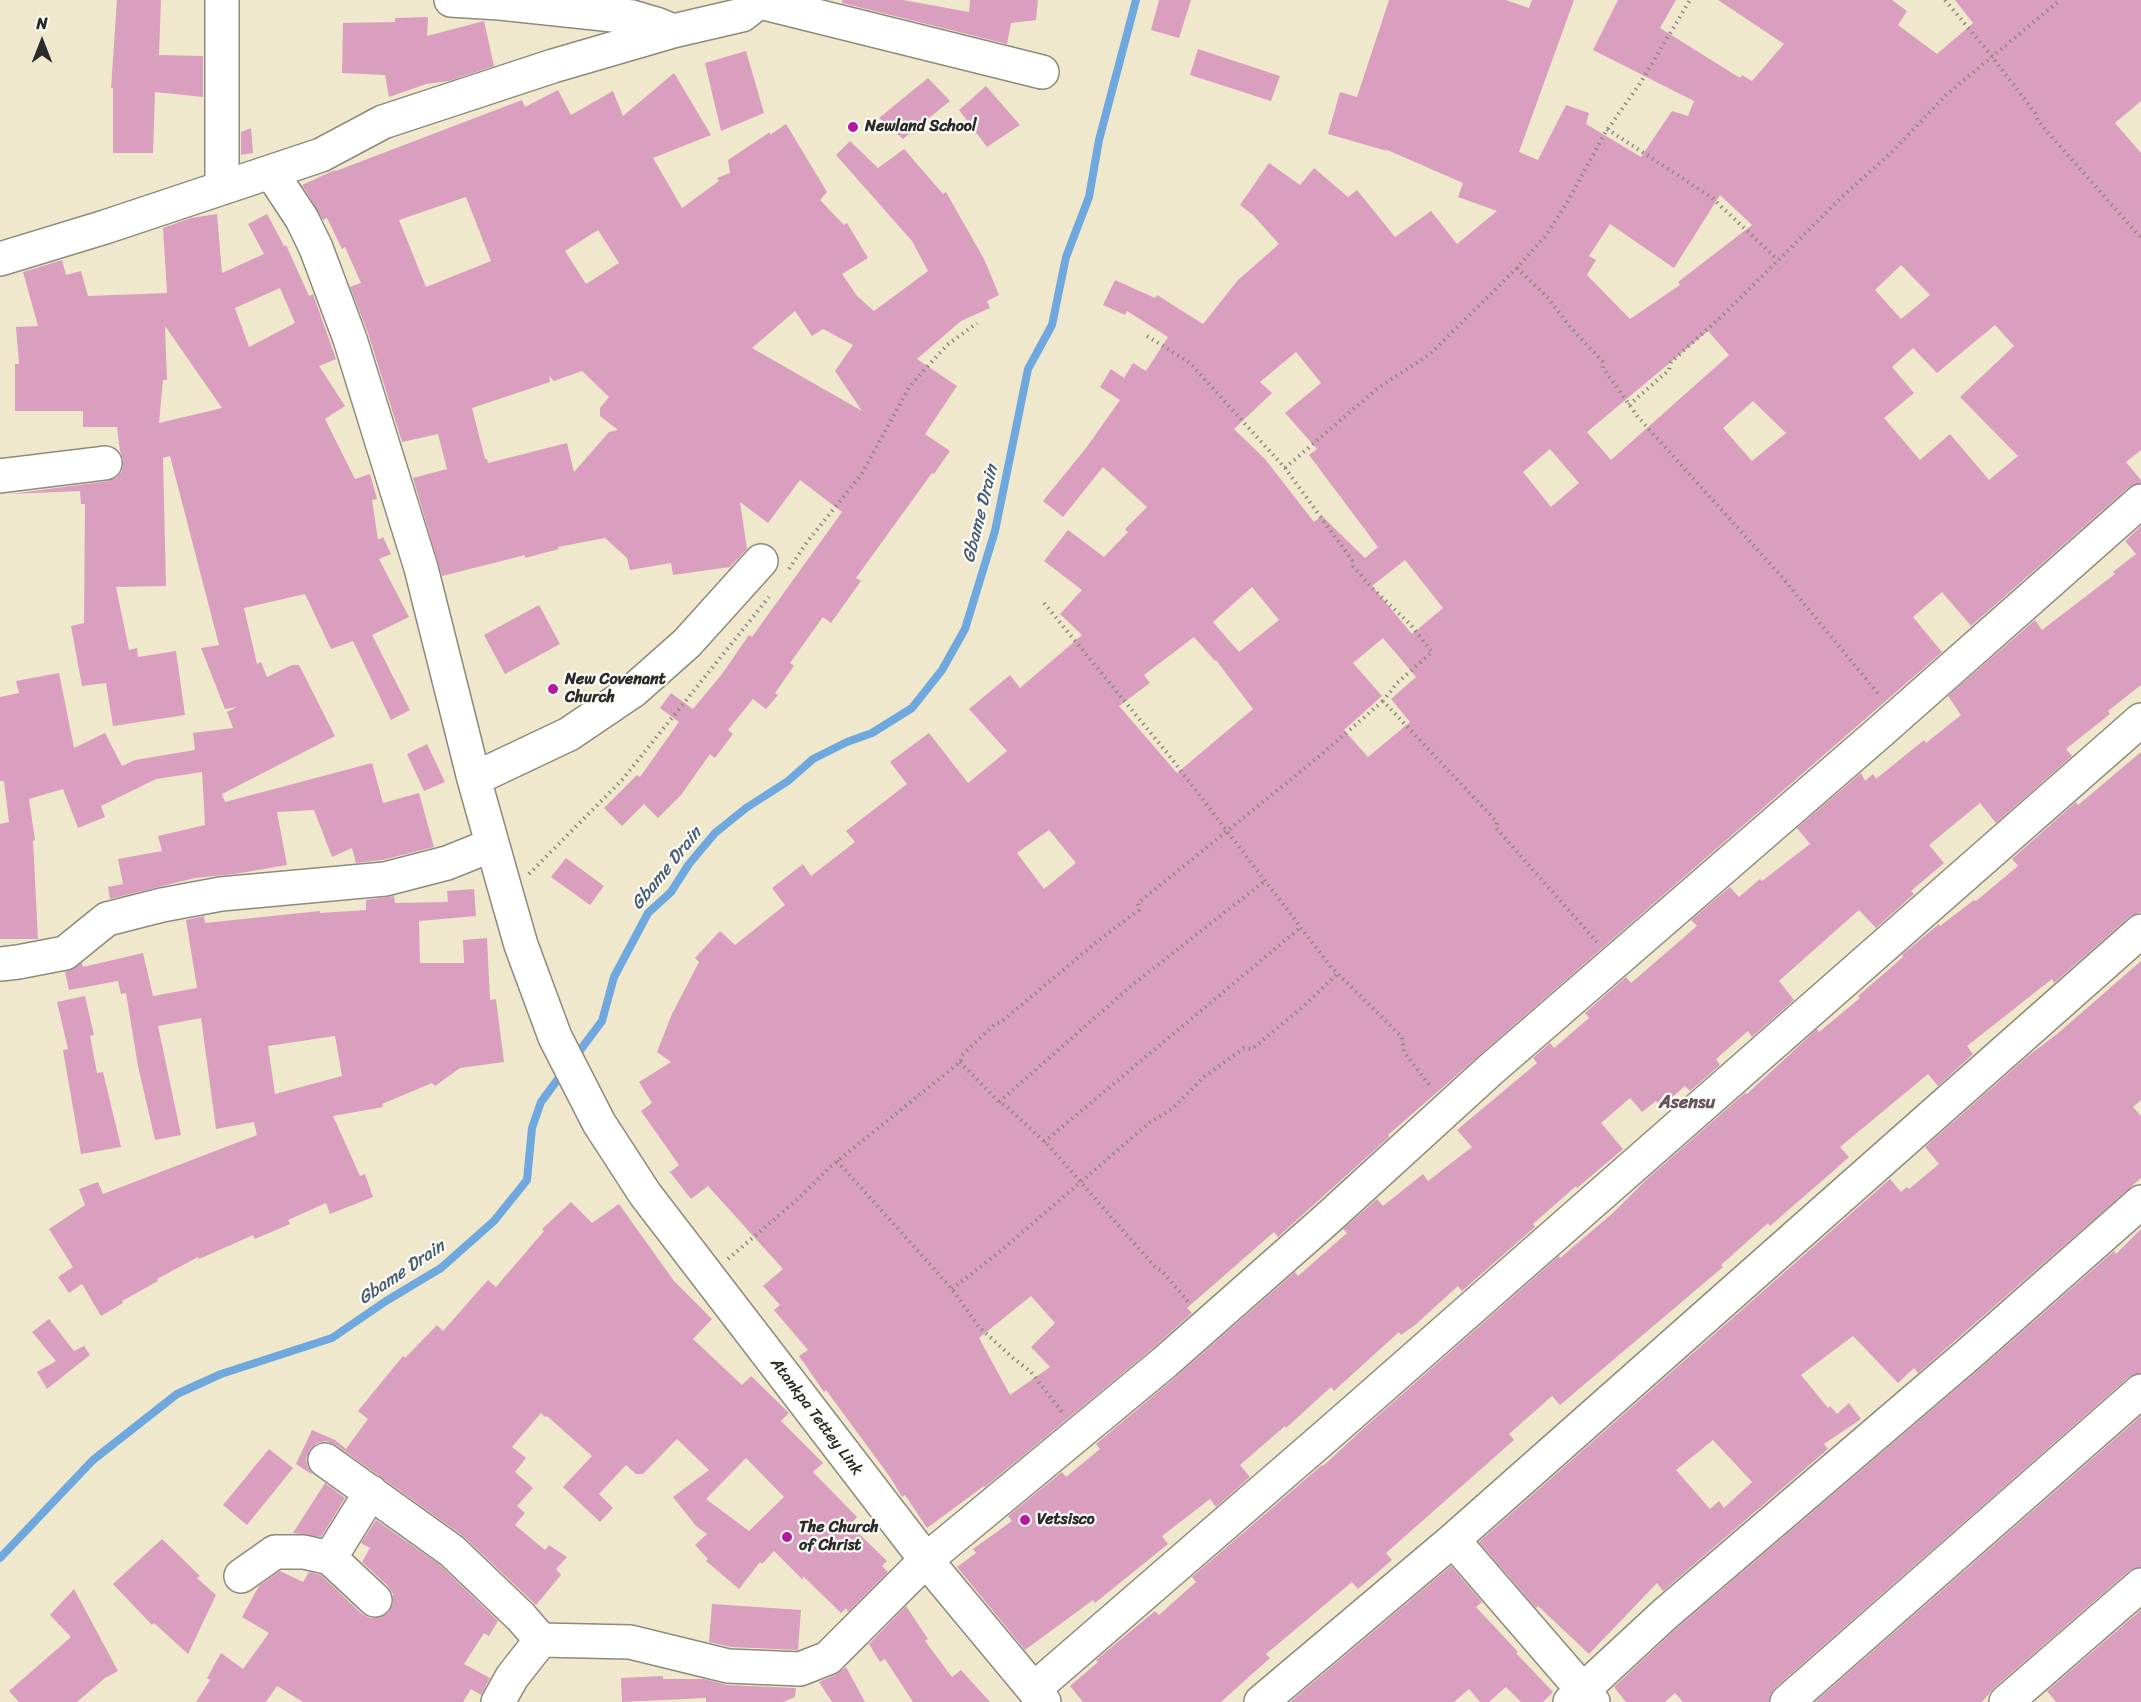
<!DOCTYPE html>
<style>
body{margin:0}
#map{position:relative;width:2141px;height:1702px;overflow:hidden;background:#efe8cd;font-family:Sriracha,sans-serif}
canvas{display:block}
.north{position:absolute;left:12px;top:12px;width:60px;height:60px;-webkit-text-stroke:4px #fdfcf7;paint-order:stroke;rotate:0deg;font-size:16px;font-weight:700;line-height:24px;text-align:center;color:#2b2b2b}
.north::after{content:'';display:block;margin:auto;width:21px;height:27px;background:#2b2b2b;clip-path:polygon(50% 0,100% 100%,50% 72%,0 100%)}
</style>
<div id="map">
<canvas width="2141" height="1702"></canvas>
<div class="north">N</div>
</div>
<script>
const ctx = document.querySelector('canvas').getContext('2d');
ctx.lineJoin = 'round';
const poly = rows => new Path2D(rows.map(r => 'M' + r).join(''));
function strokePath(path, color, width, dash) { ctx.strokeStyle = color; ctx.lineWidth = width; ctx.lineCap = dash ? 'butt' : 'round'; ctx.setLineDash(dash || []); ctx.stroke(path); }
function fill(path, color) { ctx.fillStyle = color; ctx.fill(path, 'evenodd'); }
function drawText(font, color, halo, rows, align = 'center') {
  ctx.font = font + ' Sriracha,sans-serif'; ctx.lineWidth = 4.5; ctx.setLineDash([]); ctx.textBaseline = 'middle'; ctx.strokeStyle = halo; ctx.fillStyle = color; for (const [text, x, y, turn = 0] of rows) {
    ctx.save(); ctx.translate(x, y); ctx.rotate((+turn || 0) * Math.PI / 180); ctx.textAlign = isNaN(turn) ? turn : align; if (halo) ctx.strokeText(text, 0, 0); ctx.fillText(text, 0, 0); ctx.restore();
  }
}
strokePath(poly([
 [575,1057,602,1021,614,977,648,913,671,892,689,864,715,833,746,808,788,781,813,759,847,742,872,733,912,708,942,670,965,629,995,531,1028,369,1052,325,1066,257,1089,197,1099,140,1136,0],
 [0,1558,93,1460,177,1394,221,1374,332,1338,386,1301,441,1268,494,1221,527,1180,532,1128,541,1102,564,1071]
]), '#6fa8de', 8);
fill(poly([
 [117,0,161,0,159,55,203,56,203,97,155,92,153,153,113,153,113,88,111,88],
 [842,0,903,0,969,12,970,0,1038,0,1036,20,1011,23,1007,44,842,3],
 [1159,0,1191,0,1179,38,1151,30],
 [1389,0,1506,0,1529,8,1532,0,1574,0,1519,152,1538,160,1566,105,1589,113,1586,124,1641,157,1672,111,1688,116,1694,101,1593,50,1618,0,1676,0,1660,28,1740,78,1742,75,1752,81,1784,44,1718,0,1892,0,1907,11,1898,25,1937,54,1973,23,1955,0,2141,0,2141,101,2115,123,2141,153,2141,450,2126,462,2141,480,2141,483,2129,487,1971,626,1942,592,1913,617,1942,652,1388,1135,1389,1137,1278,1237,1274,1232,1187,1308,1192,1313,1153,1348,985,1487,984,1486,927,1528,905,1495,902,1497,890,1477,826,1390,824,1392,799,1356,808,1350,774,1310,780,1305,763,1286,783,1269,708,1186,691,1199,670,1172,679,1165,641,1111,652,1103,639,1082,671,1062,657,1052,672,1014,699,962,695,958,720,931,735,945,785,905,772,888,803,864,811,876,855,842,846,831,907,784,890,762,929,733,968,783,1007,751,969,709,1010,675,1020,688,1082,635,1060,614,1082,590,1044,561,1068,530,1104,557,1128,532,1125,529,1147,507,1103,467,1063,517,1043,501,1086,448,1120,400,1100,387,1111,369,1124,378,1133,363,1146,371,1168,337,1127,311,1125,315,1103,305,1115,280,1155,298,1157,295,1203,324,1238,280,1279,244,1253,215,1240,205,1269,163,1300,185,1314,168,1348,197,1357,190,1395,237,1431,211,1457,244,1497,211,1458,197,1463,183,1385,149,1387,151,1328,134,1340,92,1357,97],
 [1720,195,1752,225,1678,282,1680,285,1630,319,1587,275,1596,260,1589,256,1610,224,1674,268],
 [1901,265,1930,295,1901,319,1875,290],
 [1995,325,2014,346,1960,397,2018,456,1989,480,1950,434,1920,460,1884,418,1914,393,1892,367,1913,348,1937,373],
 [1708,331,1729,355,1611,460,1587,432],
 [1296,352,1321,383,1285,413,1317,449,1309,455,1378,547,1365,558,1322,516,1314,522,1265,459,1234,429,1272,393,1260,382],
 [1753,401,1786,433,1752,461,1723,428],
 [1550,449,1579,483,1551,507,1523,472],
 [1405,560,1443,608,1412,634,1372,586],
 [1252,587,1279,620,1239,652,1213,622],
 [1194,637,1215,661,1216,660,1253,709,1177,773,1119,706,1150,683,1144,675],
 [1383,638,1416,677,1391,699,1410,722,1368,757,1344,730,1382,696,1353,663],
 [1049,830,1076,863,1044,889,1017,853],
 [1031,1296,1055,1323,1031,1347,1050,1367,1010,1395,979,1338],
 [428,17,427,36,484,21,494,66,449,81,426,84,389,97,385,75,342,73,343,23,395,22,395,18],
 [1198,49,1280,76,1271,101,1190,75],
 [746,51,764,113,721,131,705,63],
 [674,73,711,135,653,158,682,208,719,181,717,178,730,173,728,160,770,132,770,135,786,124,827,192,820,200,844,225,847,223,868,258,842,274,857,296,874,311,928,271,912,241,836,155,850,141,878,168,904,149,943,194,946,192,984,259,999,295,987,301,990,308,961,321,917,359,957,386,925,434,950,451,934,474,932,473,856,578,861,581,831,623,823,617,790,663,794,666,775,693,778,695,766,709,753,699,728,730,733,734,715,758,710,754,681,795,658,818,644,804,622,826,604,808,637,775,640,777,679,722,660,708,671,693,693,709,722,674,749,635,752,637,842,512,800,480,768,523,740,502,747,549,730,567,673,575,671,563,630,570,627,558,605,538,558,547,559,549,525,558,525,555,442,576,413,478,447,469,438,434,402,442,368,333,350,287,361,283,345,247,342,249,327,218,323,220,302,185,335,170,336,171,522,100,525,107,558,90,571,115,613,91,623,116],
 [466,197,491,261,426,287,399,220],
 [598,230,619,263,586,284,565,251],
 [795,311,812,336,823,329,853,345,835,371,862,411,752,348],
 [582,371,609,397,600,408,600,416,618,430,609,432,574,472,567,443,488,463,487,459,485,459,472,408,550,382,549,376,554,381],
 [928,78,950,101,903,139,879,118],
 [986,86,1020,125,987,147,959,110],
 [251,128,253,153,241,155,241,132],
 [217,214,222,273,264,254,248,224,267,214,284,246,286,245,309,296,313,294,336,359,319,366,345,406,325,419,355,479,370,474,377,499,372,500,378,540,383,537,391,554,379,559,409,617,372,635,410,710,391,720,353,641,331,649,305,594,244,608,257,664,261,662,267,677,292,665,299,665,335,736,222,794,225,802,372,763,383,803,419,793,434,847,382,860,356,863,352,848,332,857,314,810,277,812,287,865,235,874,195,878,110,899,108,887,123,884,118,859,162,851,158,836,205,825,202,772,156,779,101,806,105,817,78,828,63,789,29,799,35,840,33,841,38,939,0,939,0,824,9,822,4,781,0,781,0,697,19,693,16,681,59,673,74,748,105,733,122,766,135,760,195,750,193,733,233,728,227,712,237,707,225,709,201,648,219,645,170,456,163,458,166,586,116,587,129,650,137,648,138,657,176,651,185,715,113,726,106,683,82,686,71,626,84,623,85,504,81,504,80,491,11,494,108,481,116,478,122,471,123,460,120,451,117,427,83,427,83,411,15,411,15,364,19,364,16,327,38,326,23,272,62,260,66,275,81,271,88,296,167,293,163,228,191,218],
 [280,288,295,323,249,347,235,308],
 [165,326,222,408,159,423,163,380,167,380],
 [2141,526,2141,685,2108,711,2110,714,2066,749,2072,756,1996,823,1980,803,1929,845,1944,863,1911,891,1914,894,1876,928,1859,910,1779,981,1794,1000,1752,1037,1748,1031,1716,1059,1720,1065,1690,1091,1685,1086,1661,1107,1656,1101,1642,1112,1630,1098,1601,1123,1623,1149,1577,1188,1576,1186,1533,1224,1535,1227,1462,1291,1458,1286,1415,1325,1401,1335,1399,1332,1334,1391,1331,1387,1286,1428,1285,1426,1240,1465,1250,1477,1216,1507,1210,1499,1162,1536,1168,1544,1095,1603,1093,1600,1025,1650,957,1567,976,1553,973,1549,1012,1521,1008,1516,1062,1472,1066,1477,1100,1449,1096,1444,1177,1376,1295,1272,1298,1276,1347,1233,1343,1229,1377,1199,1383,1206,1423,1174,1428,1181,1472,1147,1457,1130,1537,1063,1533,1058,1550,1043,1554,1048,1589,1018,1585,1013,1626,977,1631,983,1697,926,1691,920,1730,887,1739,897,1760,879,1762,881,1810,844,1797,828,1861,773,1865,781,1873,774,1876,779,1924,740,1926,743,1961,715,1948,696,2035,620,2042,630,2115,574,2113,572,2136,554,2125,541],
 [539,605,560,644,505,674,484,635],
 [427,744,445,782,424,791,407,754],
 [2141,752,2141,912,2129,917,2054,983,2052,979,1967,1046,1973,1054,1938,1086,1928,1074,1840,1147,1849,1157,1831,1173,1770,1226,1768,1223,1721,1265,1723,1267,1560,1405,1552,1396,1509,1434,1514,1440,1386,1553,1392,1560,1358,1589,1352,1582,1266,1654,1270,1658,1221,1702,1083,1702,1070,1686,1098,1662,1096,1660,1155,1611,1159,1615,1196,1582,1192,1577,1322,1465,1323,1466,1364,1428,1559,1256,1560,1258,1614,1212,1647,1179,1745,1093,1747,1094,1817,1029,1819,1032,1860,998,1858,996,1903,957,1902,955,1904,953,1939,924,1940,926,1974,900,1976,901,2018,866,2012,859,2076,802,2078,805],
 [566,858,604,886,590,905,551,877],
 [474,889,476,916,419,921,420,963,464,963,463,940,487,938,490,1000,496,999,504,1062,460,1068,435,1086,432,1083,382,1104,383,1107,333,1116,360,1176,365,1174,373,1197,330,1214,326,1203,288,1220,290,1224,255,1239,253,1235,199,1259,198,1257,157,1279,158,1281,122,1301,123,1303,101,1316,82,1284,69,1293,58,1277,73,1267,49,1229,85,1205,79,1189,98,1182,103,1194,257,1135,254,1122,216,1129,201,1018,158,1026,181,1135,155,1140,138,1066,126,993,121,994,118,981,69,990,65,972,82,963,83,967,143,953,153,996,197,988,186,920,204,916,205,923,320,911,320,913,366,910,366,900,394,896,395,903,448,902,447,891],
 [335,1036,342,1076,275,1094,268,1046],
 [2141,961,2141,1100,2133,1107,2141,1116,2141,1178,1918,1373,1914,1368,1898,1383,1853,1336,1801,1375,1828,1408,1830,1406,1837,1414,1849,1403,1861,1419,1824,1444,1828,1449,1663,1591,1657,1583,1589,1654,1538,1606,1536,1608,1479,1542,1890,1179,1901,1192,1907,1187,1909,1189,1939,1164,1925,1147,2028,1056,2057,1034],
 [1713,1440,1752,1482,1724,1508,1719,1501,1710,1509,1676,1470],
 [85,996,94,1035,90,1036,97,1073,103,1072,121,1147,81,1154,63,1050,68,1049,57,1002],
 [571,1202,592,1223,619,1204,674,1281,712,1319,693,1339,742,1385,751,1376,789,1413,781,1421,823,1463,813,1472,857,1517,850,1525,887,1561,882,1566,888,1572,848,1612,846,1608,841,1613,803,1576,803,1580,774,1551,762,1564,760,1562,739,1589,706,1561,708,1559,695,1545,707,1534,696,1526,673,1497,709,1470,677,1439,643,1474,636,1474,626,1465,599,1494,613,1508,600,1522,563,1487,592,1456,547,1416,545,1417,541,1413,512,1447,526,1458,515,1472,533,1488,517,1506,525,1513,515,1525,545,1550,549,1545,567,1557,556,1569,561,1575,536,1605,463,1536,336,1445,326,1441,317,1443,310,1449,306,1459,308,1467,313,1475,296,1464,312,1430,335,1440,346,1449,368,1419,358,1411,403,1356,405,1358,437,1325,443,1331,488,1280,496,1287,544,1231,542,1229],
 [746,1458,784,1497,749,1531,706,1499],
 [2141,1229,2141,1373,2129,1377,1775,1688,1770,1695,1769,1702,1683,1702,1675,1693,1665,1702,1626,1702,1614,1687,1677,1628,1982,1367,2114,1251,2116,1254],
 [49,1319,74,1351,84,1346,90,1355,47,1389,37,1372,56,1361,32,1332],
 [2141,1416,2141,1567,2129,1571,1994,1688,1982,1702,1815,1702],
 [269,1449,293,1468,247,1525,223,1505],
 [325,1483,345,1498,326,1529,321,1537,293,1533],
 [376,1520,440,1565,498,1621,489,1636,484,1633,464,1664,490,1678,481,1695,471,1689,463,1702,303,1702,277,1686,266,1702,196,1702,210,1680,207,1678,221,1653,243,1669,269,1633,242,1617,259,1586,280,1571,303,1582,309,1572,321,1575,362,1614,370,1618,380,1618,388,1613,393,1604,393,1594,388,1586,362,1562,370,1548,361,1543],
 [162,1539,200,1576,197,1578,216,1595,188,1654,154,1623,152,1625,113,1584],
 [1451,1566,1482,1602,1476,1607,1518,1652,1516,1653,1553,1692,1543,1702,1521,1702,1506,1687,1489,1702,1480,1702,1469,1689,1454,1702,1290,1702],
 [74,1589,118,1671,105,1678,77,1702,19,1702,9,1691,71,1637,50,1615],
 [712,1604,801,1610,798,1650,731,1647,709,1642],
 [906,1606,928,1639,925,1641,952,1677,961,1670,990,1702,913,1702,885,1659,880,1662,869,1644],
 [2141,1610,2141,1702,2056,1702,2047,1691],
 [846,1667,865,1702,832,1702,819,1682,835,1675],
 [663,1676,663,1679,704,1679,727,1685,796,1688,795,1697,783,1702,706,1702,706,1698,622,1702,621,1678]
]), '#da9fbf');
const minor = poly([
 [451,0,500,3,632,17,656,24,673,31],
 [760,2,1042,72],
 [271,172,302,219,316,248,350,339,421,568,474,779,507,896,521,945,555,1037,599,1123,645,1194,926,1560,1044,1702],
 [222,188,222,0],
 [0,259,105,227,321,155,383,122,553,66,673,31,742,15,761,0],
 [0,476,105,463],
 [474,779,569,734,634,690,687,643,761,561],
 [0,964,18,962,65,953,107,919,162,905,221,894,385,879,447,863,492,845],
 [325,1460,452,1551,521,1617,541,1640],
 [1453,1540,1593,1702],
 [330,1558,371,1492],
 [241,1576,275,1552,304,1552,330,1558,375,1600],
 [1034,1689,1333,1430,2141,720],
 [498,1702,512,1677,541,1640,630,1642,728,1666,800,1669,828,1658,926,1560,1165,1362,1327,1219,1489,1071,1881,731,2141,501],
 [1261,1702,1453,1540,2141,931],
 [1570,1702,1665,1614,1970,1353,2141,1202],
 [1787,1702,2141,1391],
 [2006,1702,2141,1585]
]);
strokePath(minor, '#8d8a7c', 36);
strokePath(poly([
 [1945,0,1991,55,2035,113,2038,121,2141,238],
 [1607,129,1711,197,1778,260],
 [1517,268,1548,298,1571,328,1603,362,1603,368,1638,417,1782,577,1880,696],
 [1147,336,1190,363,1285,468,1352,560,1353,566,1371,587,1410,624,1432,652,1397,683,1383,701,1497,822,1496,828,1597,942],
 [1629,405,1669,370,1671,362,1722,316,1846,193,1891,153,1946,95,2060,0],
 [1285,468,1378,388,1430,354,1517,268,1547,234,1568,201,1605,133,1641,82,1690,0],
 [789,569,807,542,861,475,910,386,947,345,977,323],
 [1044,603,1168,754,1331,967,1402,1037,1404,1052,1430,1086],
 [529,874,622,780,769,597],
 [960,1062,999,1102,1006,1106,1048,1145,1156,1268,1161,1270,1190,1304],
 [999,1102,1131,986,1266,880],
 [1044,1142,1301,927],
 [837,1161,952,1289,979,1327,1013,1358,1031,1372,1062,1412],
 [728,1259,799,1198,830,1167,960,1062,962,1055,995,1024,1001,1022,1099,940,1139,910,1138,903,1316,759,1383,701],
 [952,1289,1003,1249,1149,1123,1172,1109,1204,1077,1244,1048,1252,1049,1306,1004,1337,974]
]), '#8d8a7c', 4, [1.5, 4.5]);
strokePath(minor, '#fff', 33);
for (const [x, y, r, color] of [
 [853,127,6,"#b5179e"],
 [553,689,6,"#b5179e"],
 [1025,1520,6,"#b5179e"],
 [787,1537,6,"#b5179e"]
]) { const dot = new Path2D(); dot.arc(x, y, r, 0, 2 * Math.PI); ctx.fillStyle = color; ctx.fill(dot); strokePath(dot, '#fdfcf7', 2); }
drawText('bold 16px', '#2b2b2b', '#fdfcf7', [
 ["Newland School",865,127],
 ["New Covenant",565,680],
 ["Church",565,698],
 ["Vetsisco",1037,1520],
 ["The Church",799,1528],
 ["of Christ",799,1546]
], 'left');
drawText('16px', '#2b2b2b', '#fdfcf7', [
 ["Atankpa Tettey Link",816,1417,53]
]);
drawText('italic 18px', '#465d73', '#fdfcf7', [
 ["Gbame Drain",981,514,-76],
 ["Gbame Drain",667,869,-51],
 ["Gbame Drain",402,1273,-34]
]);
drawText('bold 18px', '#68545f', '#fdfcf7', [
 ["Asensu",1687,1103]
]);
</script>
